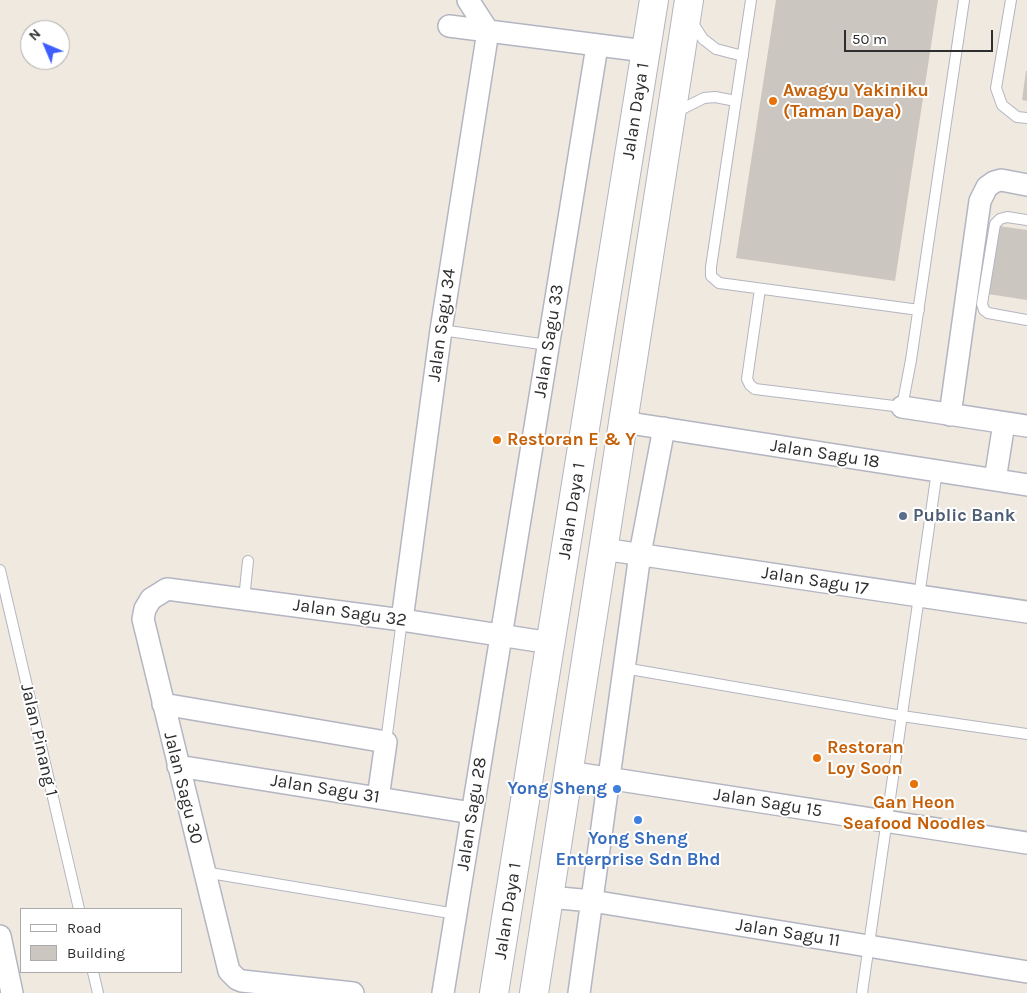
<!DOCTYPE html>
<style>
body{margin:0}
#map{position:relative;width:1027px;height:993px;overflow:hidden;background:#f0e9df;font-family:Karla,sans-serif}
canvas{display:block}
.legend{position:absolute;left:20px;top:908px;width:162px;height:65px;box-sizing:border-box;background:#fff;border:1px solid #ababab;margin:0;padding:6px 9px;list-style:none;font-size:15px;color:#2e2e2e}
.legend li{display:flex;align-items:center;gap:10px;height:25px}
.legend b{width:25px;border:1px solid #ababab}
.north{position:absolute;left:20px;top:20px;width:50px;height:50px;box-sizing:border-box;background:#fff;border:1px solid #ababab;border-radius:50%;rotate:315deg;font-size:14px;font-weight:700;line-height:20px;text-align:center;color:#2e2e2e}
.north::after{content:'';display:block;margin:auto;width:18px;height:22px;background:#3d5dff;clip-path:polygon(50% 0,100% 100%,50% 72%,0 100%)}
.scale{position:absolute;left:844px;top:30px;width:149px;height:22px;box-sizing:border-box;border:2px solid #2e2e2e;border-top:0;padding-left:6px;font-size:15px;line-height:18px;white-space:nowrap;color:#2e2e2e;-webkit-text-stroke:4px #fff;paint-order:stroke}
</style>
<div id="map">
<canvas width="1027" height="993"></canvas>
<ul class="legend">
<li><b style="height:6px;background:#fff"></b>Road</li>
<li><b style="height:14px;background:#cbc6bf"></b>Building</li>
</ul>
<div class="north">N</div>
<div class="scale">50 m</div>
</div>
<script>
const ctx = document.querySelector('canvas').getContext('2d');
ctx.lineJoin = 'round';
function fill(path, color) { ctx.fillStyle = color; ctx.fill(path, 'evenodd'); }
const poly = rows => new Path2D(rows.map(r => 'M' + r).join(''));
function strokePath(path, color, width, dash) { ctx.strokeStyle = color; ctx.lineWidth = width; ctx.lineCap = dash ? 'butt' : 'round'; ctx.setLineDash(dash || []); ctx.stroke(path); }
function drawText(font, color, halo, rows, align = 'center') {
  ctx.font = font + ' Karla,sans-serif'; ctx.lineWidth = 4; ctx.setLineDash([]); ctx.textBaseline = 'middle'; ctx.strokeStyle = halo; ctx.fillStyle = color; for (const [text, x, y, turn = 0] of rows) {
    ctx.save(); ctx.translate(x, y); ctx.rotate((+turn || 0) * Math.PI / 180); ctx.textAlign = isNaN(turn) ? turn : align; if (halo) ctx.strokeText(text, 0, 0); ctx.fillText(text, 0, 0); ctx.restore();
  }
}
fill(poly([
 [776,0,938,0,895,281,736,258],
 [1026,71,1027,71,1027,101,1022,100],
 [999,226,1027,230,1027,300,988,294]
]), '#cbc6bf');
const service = poly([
 [751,0,711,267,711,276,719,283,919,310],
 [1011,0,996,88,1002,105,1017,117,1027,118],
 [690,19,703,39,716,49,743,56],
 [674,113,704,98,715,97,736,101],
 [1027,220,1007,217,1000,219,995,224,982,304,984,310,988,313,1027,320],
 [760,289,747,379,750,385,755,389,902,407,911,360,964,0],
 [441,330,548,345],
 [0,570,79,909],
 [244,599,248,561],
 [624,668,902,716,1027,734],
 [386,742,402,620],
 [204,872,456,914],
 [93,972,98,993],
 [862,993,937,471]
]);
const minor = poly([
 [449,26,645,51],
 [902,407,1027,426],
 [950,415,980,201,987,187,994,182,1001,180,1027,185],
 [623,422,1027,485],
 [995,480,1004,423],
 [603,549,1027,612],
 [402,620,441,330,488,31,468,0],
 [163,704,386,742,378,798],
 [178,766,472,813],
 [568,772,1027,843],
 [549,897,592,901,1027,972],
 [0,936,12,993],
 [353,993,242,981,237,979,229,971,143,619,145,609,151,599,167,589,402,620,551,643],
 [443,993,597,46],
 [579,993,640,554,664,428]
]);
const secondary = poly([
 [494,993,654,0],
 [534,993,689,0]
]);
strokePath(service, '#b3b5c2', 12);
strokePath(minor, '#b3b5c2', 24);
strokePath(secondary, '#b3b5c2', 30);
strokePath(service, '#fff', 10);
strokePath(minor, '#fff', 21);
strokePath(secondary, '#fff', 28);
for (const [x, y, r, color] of [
 [773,101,5,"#e8710a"],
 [497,440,5,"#e8710a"],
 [903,516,5,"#5c6f8a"],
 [817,758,5,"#e8710a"],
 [914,784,5,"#e8710a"],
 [617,789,5,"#3f7fe0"],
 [638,820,5,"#3f7fe0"]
]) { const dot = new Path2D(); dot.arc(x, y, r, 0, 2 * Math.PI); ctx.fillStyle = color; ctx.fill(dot); strokePath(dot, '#fff', 2); }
drawText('bold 18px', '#c56008', '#fff', [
 ["Awagyu Yakiniku",783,91],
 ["(Taman Daya)",783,112],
 ["Restoran E & Y",507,440],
 ["Restoran",827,748],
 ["Loy Soon",827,769],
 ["Gan Heon",914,803,"center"],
 ["Seafood Noodles",914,824,"center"]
], 'left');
drawText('18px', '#2e2e2e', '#fff', [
 ["Jalan Daya 1",636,111,-81],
 ["Jalan Sagu 34",442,325,-82],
 ["Jalan Sagu 33",549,341,-81],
 ["Jalan Sagu 18",825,454,9],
 ["Jalan Daya 1",572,511,-81],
 ["Jalan Sagu 17",815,581,9],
 ["Jalan Sagu 32",350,613,8],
 ["Jalan Pinang 1",39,740,77],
 ["Jalan Sagu 30",183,788,76],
 ["Jalan Sagu 31",325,789,9],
 ["Jalan Sagu 15",768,803,9],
 ["Jalan Sagu 28",472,814,-81],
 ["Jalan Daya 1",508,911,-81],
 ["Jalan Sagu 11",788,933,9]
]);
drawText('bold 18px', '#4e5e75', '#fff', [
 ["Public Bank",913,516]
], 'left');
drawText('bold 18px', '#366cbe', '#fff', [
 ["Yong Sheng",607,789],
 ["Yong Sheng",638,839,"center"],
 ["Enterprise Sdn Bhd",638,860,"center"]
], 'right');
</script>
